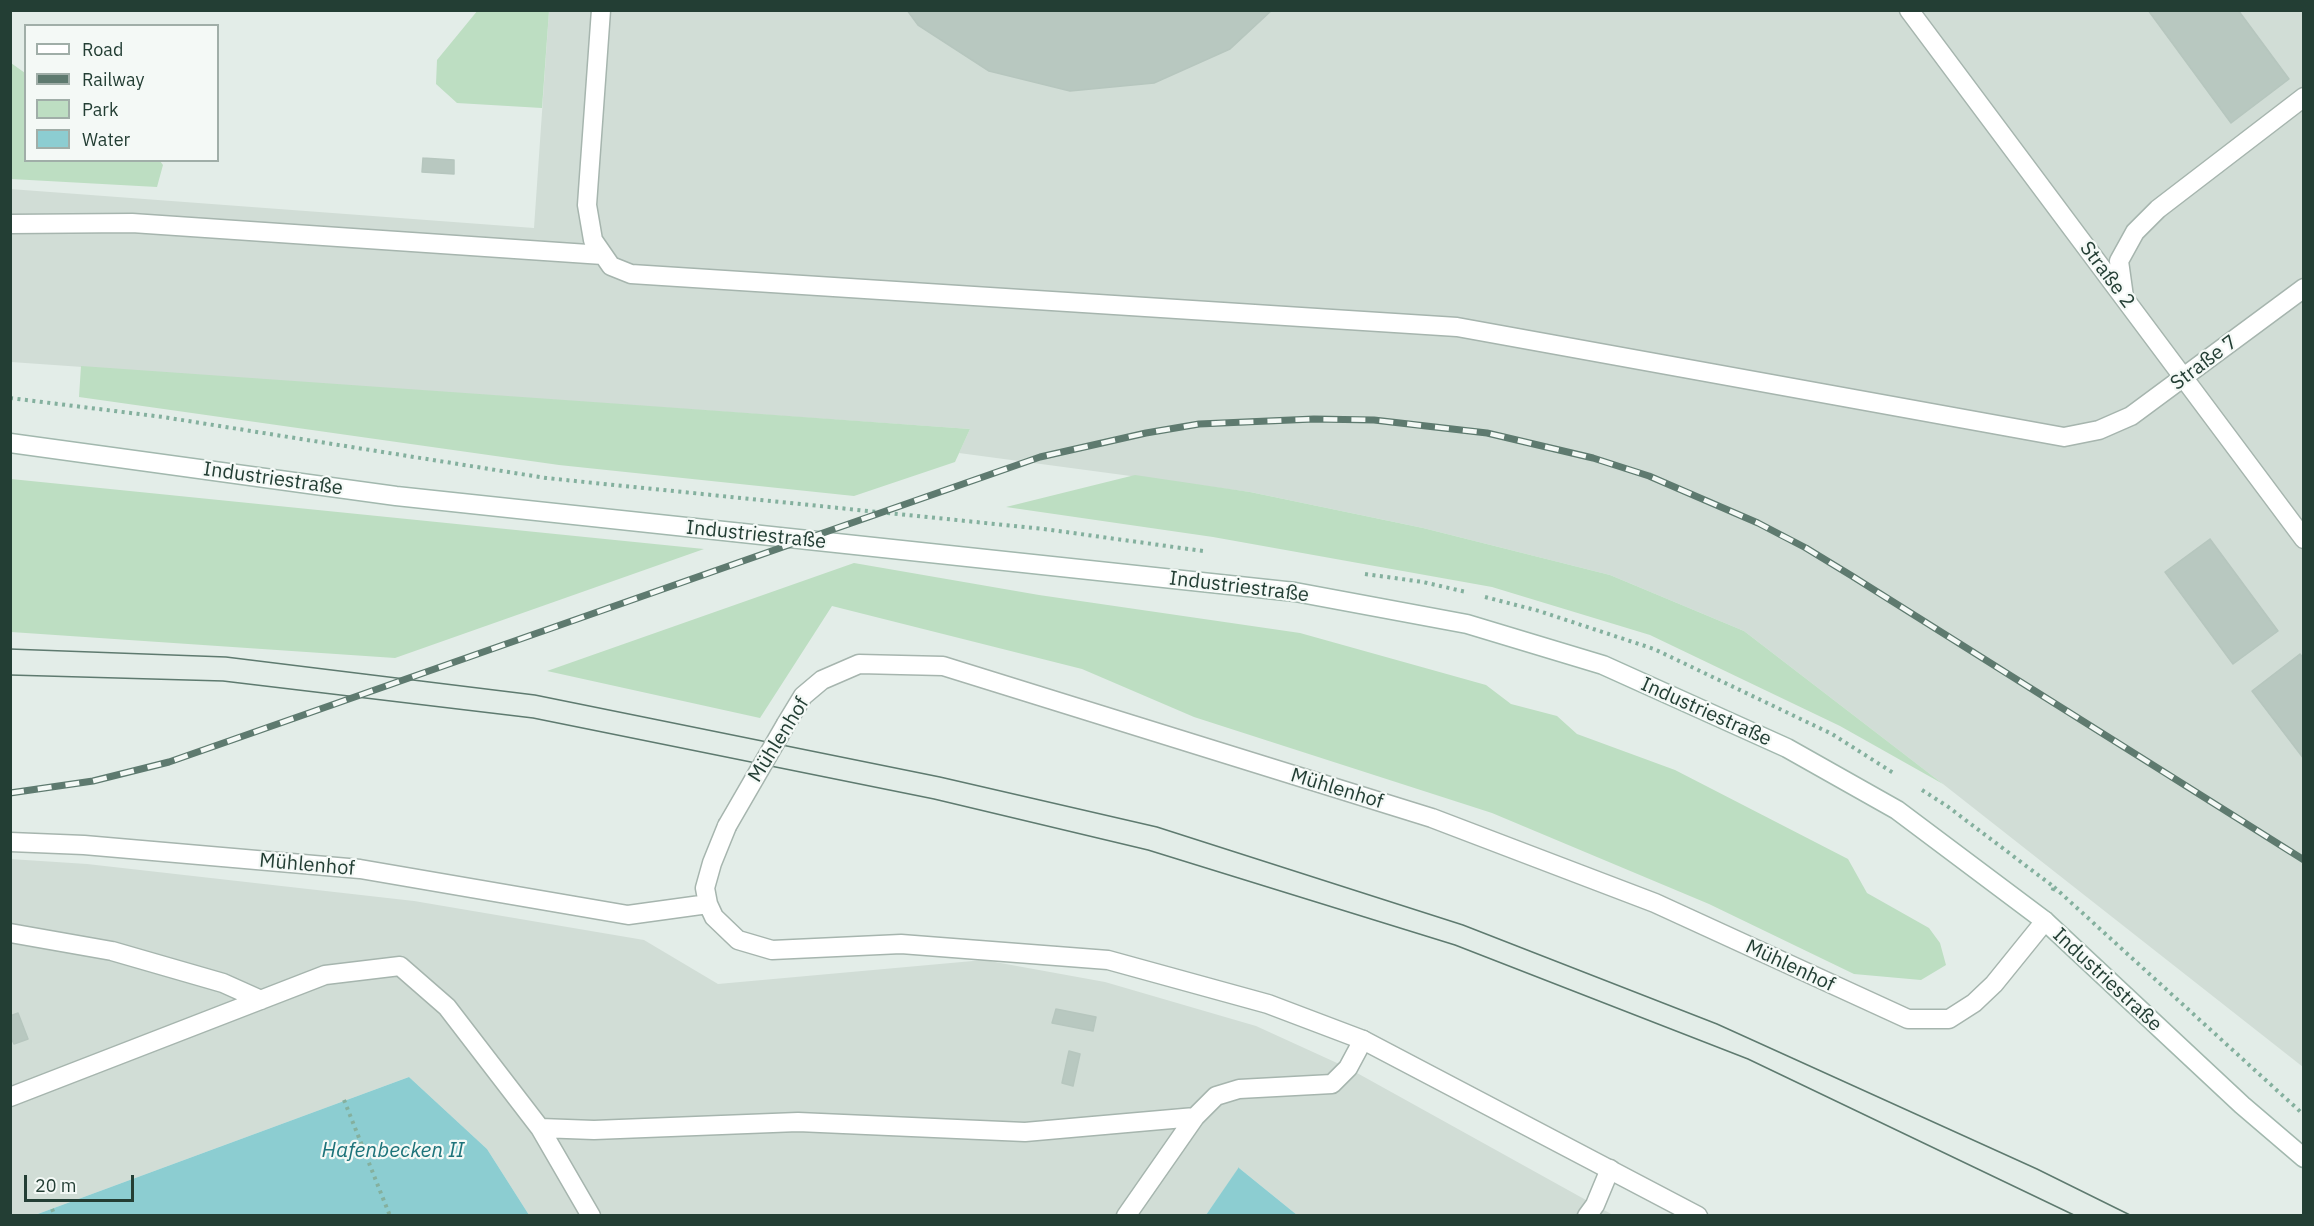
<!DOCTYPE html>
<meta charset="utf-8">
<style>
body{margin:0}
#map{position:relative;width:2314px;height:1226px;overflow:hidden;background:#e3ede8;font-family:"IBM Plex Sans",sans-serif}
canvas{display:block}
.frame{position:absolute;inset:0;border:12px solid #233e34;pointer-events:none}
.legend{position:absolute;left:24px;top:24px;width:195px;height:138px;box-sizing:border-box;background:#f4f9f6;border:2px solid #a0aea8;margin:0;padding:8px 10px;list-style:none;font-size:18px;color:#233e34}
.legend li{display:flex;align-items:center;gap:12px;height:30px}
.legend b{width:30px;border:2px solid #a0aea8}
.scale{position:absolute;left:24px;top:1175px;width:110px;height:27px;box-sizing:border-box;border:3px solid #233e34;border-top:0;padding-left:8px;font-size:18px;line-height:21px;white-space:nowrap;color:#233e34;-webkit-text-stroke:4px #f4f9f6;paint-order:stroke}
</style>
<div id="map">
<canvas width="2314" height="1226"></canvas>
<div class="frame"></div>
<ul class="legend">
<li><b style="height:8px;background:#fff"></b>Road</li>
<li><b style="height:8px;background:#5e7a6f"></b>Railway</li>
<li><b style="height:16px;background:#bddec2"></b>Park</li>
<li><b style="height:16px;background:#8ccdd1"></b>Water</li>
</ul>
<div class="scale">20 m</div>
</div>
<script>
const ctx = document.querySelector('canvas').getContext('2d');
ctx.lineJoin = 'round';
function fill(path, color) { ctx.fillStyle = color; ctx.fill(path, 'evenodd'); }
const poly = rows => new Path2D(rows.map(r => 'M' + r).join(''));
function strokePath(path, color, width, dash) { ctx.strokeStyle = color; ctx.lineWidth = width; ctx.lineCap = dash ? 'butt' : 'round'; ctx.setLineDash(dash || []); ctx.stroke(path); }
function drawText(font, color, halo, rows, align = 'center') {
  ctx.font = font + ' "IBM Plex Sans",sans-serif'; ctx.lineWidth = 4.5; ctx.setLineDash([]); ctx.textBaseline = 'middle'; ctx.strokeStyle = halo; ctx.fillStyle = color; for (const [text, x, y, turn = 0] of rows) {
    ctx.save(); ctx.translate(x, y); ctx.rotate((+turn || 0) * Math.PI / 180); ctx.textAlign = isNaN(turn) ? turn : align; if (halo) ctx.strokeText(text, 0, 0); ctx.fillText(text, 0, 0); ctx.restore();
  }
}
fill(poly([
 [549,11,2303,11,2303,1067,1943,784,1744,631,1610,575,1423,528,1250,492,959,453,970,429,11,362,10,189,534,228],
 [10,859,87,864,414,901,644,940,718,984,984,960,1105,982,1256,1026,1348,1068,1613,1215,1297,1215,1239,1168,1206,1215,529,1215,487,1149,409,1077,35,1215,11,1215]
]), '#d1ddd6');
fill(poly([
 [478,10,549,11,542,108,457,103,436,84,437,60],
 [11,63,25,73,26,160,160,161,163,165,157,187,11,179],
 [81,366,636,405,970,429,955,462,854,496,559,465,79,397],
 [1135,475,1250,492,1423,528,1610,575,1744,631,1943,784,1840,726,1650,635,1492,587,1213,537,1006,507],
 [10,480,11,479,704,549,395,658,11,632],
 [854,563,1039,595,1300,633,1486,685,1511,704,1557,716,1577,734,1675,770,1848,859,1867,893,1929,928,1940,943,1946,965,1921,980,1854,974,1709,904,1492,813,1194,717,1082,669,832,606,760,718,547,671]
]), '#bddec2');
fill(poly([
 [409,1077,487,1149,529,1215,35,1215],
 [1239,1167,1239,1168,1297,1215,1206,1215]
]), '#8ccdd1');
const building = poly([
 [907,10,1272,10,1230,49,1154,83,1070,91,989,71,918,25,907,10],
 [2148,10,2238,10,2289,79,2231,123,2148,10],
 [423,158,454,160,454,174,422,172,423,158],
 [2210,539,2278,631,2233,664,2165,572,2210,539],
 [2300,654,2304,659,2304,759,2252,691,2300,654],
 [1056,1009,1096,1017,1093,1031,1052,1023,1056,1009],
 [18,1013,28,1039,14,1044,10,1036,10,1016,18,1013],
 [1069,1051,1080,1054,1073,1086,1062,1083,1069,1051]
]);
fill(building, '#b8c8c0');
strokePath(building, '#b6c6be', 1.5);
const service = poly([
 [601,10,587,205,593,240,611,266,631,274,1457,327,2064,437,2099,430,2131,416,2304,288],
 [1909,10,2304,539],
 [10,224,132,223,603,255],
 [2124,297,2119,261,2135,232,2158,209,2304,97],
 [10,933,112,951,223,983,261,1000],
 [10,1097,325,975,400,966,447,1007,540,1128,591,1216],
 [540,1128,594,1130,798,1122,1025,1132,1195,1117],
 [1126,1216,1195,1117,1216,1096,1239,1089,1332,1084,1348,1068,1363,1040],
 [1587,1216,1595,1205,1610,1169]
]);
const minor = poly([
 [786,724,803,696,822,680,859,664,943,666,1432,818,1655,903,1908,1019,1949,1019,1974,1003,1994,984,2045,921],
 [727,826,712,863,705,888,708,904,714,917,738,940,772,950,901,944,1108,960,1268,1004,1363,1040,1698,1216],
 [10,842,84,845,360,869,628,915,708,904]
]);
const secondary = poly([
 [10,443,396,496,1295,592,1467,624,1603,665,1787,748,1897,810,2045,921,2242,1105,2304,1158]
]);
strokePath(service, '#a6b5ae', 21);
strokePath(minor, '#a6b5ae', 21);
strokePath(secondary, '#a2b8ae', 21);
strokePath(poly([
 [10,398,163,417,546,478,1044,529,1203,551],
 [1365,574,1423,582,1466,592],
 [1485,597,1539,611,1654,649,1832,734,1895,774],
 [1922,790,1947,806,2054,887,2052,892],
 [2054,887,2304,1115],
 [344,1100,390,1216],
 [52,1209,55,1216]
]), '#84b09e', 4, [3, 4.5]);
strokePath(service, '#fff', 18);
strokePath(minor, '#fff', 18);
strokePath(secondary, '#fff', 18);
strokePath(poly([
 [10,649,226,657,535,695,940,777,1157,827,1463,925,1717,1024,2037,1169,2132,1216],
 [10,675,223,681,533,718,934,799,1148,850,1455,945,1748,1059,2076,1216]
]), '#5e7a6f', 1.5);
const rail = poly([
 [10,793,93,781,169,762,1040,457,1146,433,1199,424,1314,419,1374,420,1487,433,1593,458,1649,476,1758,523,1806,548,1852,576,2304,860]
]);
strokePath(rail, '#5e7a6f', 7);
strokePath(rail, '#f4f9f6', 4.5, [14]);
const minorBridge = poly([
 [727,826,786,724]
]);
strokePath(minorBridge, '#a6b5ae', 21, []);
strokePath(minorBridge, '#fff', 18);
drawText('20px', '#233e34', '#f4f9f6', [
 ["Straße 2",2107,275,53],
 ["Straße 7",2204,363,-37],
 ["Industriestraße",273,479,8],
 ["Industriestraße",756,535,6],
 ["Industriestraße",1239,587,7],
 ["Industriestraße",1706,712,24],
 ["Mühlenhof",779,740,-58],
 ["Mühlenhof",1337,789,17],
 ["Mühlenhof",307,865,5],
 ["Mühlenhof",1790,966,25],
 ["Industriestraße",2107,980,43]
]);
drawText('italic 21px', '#1d737a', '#f4f9f6', [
 ["Hafenbecken II",393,1151]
]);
</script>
